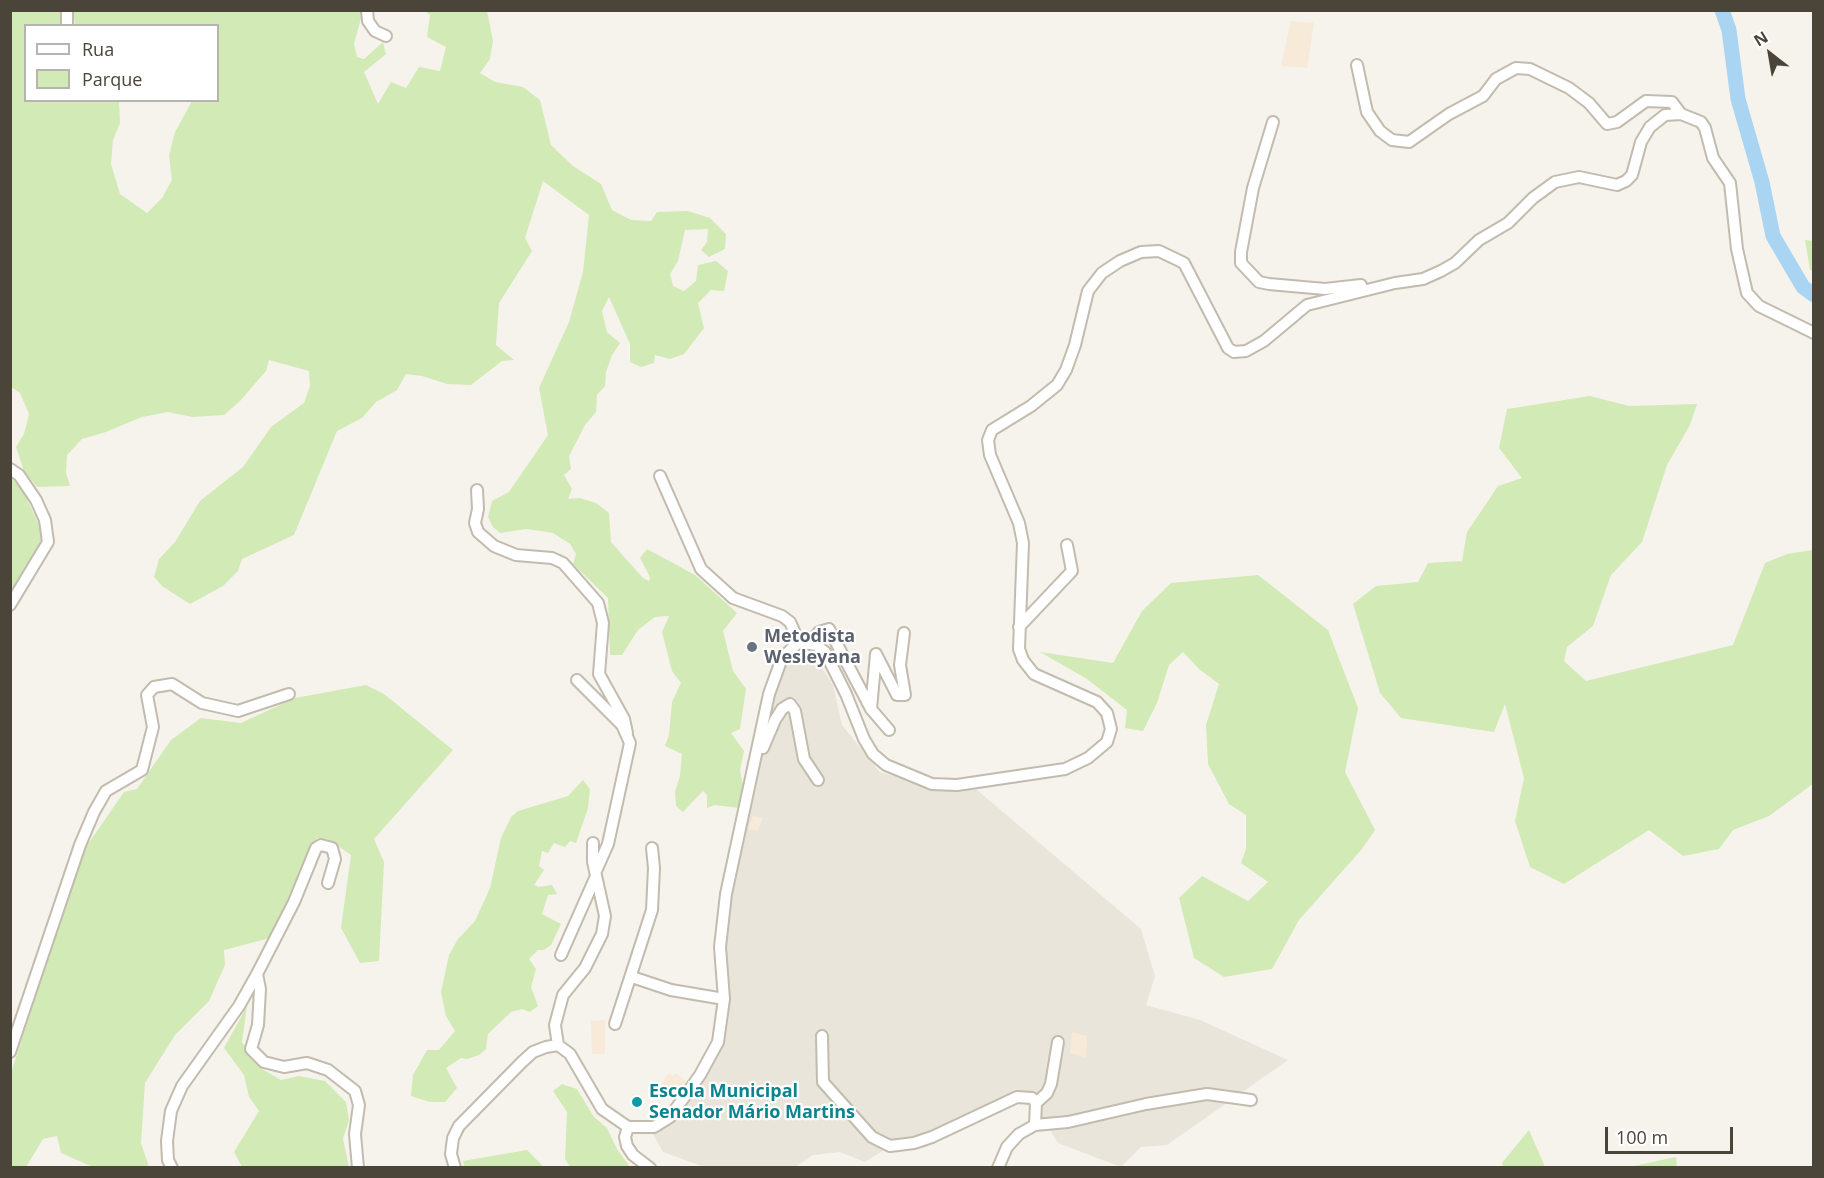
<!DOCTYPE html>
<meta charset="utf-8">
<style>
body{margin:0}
#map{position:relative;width:1824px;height:1178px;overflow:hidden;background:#f6f3ec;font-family:"Open Sans",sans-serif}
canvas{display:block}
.frame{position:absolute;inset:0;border:12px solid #4b4439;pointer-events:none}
.legend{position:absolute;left:24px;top:24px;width:195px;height:78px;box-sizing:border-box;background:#fff;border:2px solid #b7b4b0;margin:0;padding:8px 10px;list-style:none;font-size:18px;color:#4b4439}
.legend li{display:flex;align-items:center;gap:12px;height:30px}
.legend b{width:30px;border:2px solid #b7b4b0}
.north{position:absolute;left:1740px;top:24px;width:60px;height:60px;-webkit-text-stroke:4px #fff;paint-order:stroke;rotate:329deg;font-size:16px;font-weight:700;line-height:24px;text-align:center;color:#4b4439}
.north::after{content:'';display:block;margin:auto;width:21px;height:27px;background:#4b4439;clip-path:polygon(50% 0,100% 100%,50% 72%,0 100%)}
.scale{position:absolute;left:1605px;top:1127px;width:128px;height:27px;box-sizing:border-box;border:3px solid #4b4439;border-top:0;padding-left:8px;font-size:18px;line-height:21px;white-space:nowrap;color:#4b4439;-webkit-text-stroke:4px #fff;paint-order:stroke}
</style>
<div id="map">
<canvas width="1824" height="1178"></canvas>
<div class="frame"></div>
<ul class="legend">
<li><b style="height:8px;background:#fff"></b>Rua</li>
<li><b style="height:16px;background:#d2eab5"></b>Parque</li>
</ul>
<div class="north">N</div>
<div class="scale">100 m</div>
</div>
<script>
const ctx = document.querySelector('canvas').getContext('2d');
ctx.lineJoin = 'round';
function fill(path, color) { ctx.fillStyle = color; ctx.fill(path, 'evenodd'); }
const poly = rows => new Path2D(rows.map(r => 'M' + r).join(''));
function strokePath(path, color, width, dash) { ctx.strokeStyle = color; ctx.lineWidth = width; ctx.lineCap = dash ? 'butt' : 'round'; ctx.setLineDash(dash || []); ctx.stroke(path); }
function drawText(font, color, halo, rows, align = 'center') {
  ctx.font = font + ' "Open Sans",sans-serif'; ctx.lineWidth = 4.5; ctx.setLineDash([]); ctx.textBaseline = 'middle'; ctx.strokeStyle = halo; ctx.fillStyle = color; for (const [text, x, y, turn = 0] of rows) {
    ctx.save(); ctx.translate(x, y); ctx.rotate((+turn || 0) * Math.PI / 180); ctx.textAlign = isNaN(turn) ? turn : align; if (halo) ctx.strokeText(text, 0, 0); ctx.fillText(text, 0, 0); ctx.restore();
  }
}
fill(poly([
 [791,652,809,652,817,660,833,685,842,725,880,772,930,787,977,790,1141,929,1155,976,1146,1005,1200,1020,1288,1060,1167,1145,1141,1147,1121,1167,1058,1143,1037,1110,1014,1099,942,1129,890,1146,865,1162,840,1152,813,1155,795,1167,704,1167,663,1152,653,1134,672,1118,721,1046,723,951,736,861,755,793,775,684]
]), '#eae5da');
fill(poly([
 [1291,21,1314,23,1307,68,1281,66],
 [753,816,763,818,758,831,748,829],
 [605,1020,605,1054,592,1054,591,1021],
 [1072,1032,1087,1036,1086,1058,1070,1053],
 [669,1073,673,1076,676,1073,686,1081,678,1093,661,1084]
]), '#f7ead8');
fill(poly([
 [11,11,60,11,63,25,26,26,26,100,119,101,120,123,113,140,111,164,120,194,147,213,162,198,172,180,169,155,175,132,192,101,218,100,218,26,75,25,73,11,363,11,354,44,357,57,364,59,383,42,386,54,364,72,378,104,391,82,406,88,419,67,440,71,446,47,427,37,430,15,425,11,487,11,493,41,490,59,480,73,495,82,523,87,540,100,551,145,573,166,601,184,612,210,631,220,651,221,657,212,688,211,710,218,726,234,725,249,709,257,701,250,707,242,708,229,685,230,678,261,670,274,673,286,684,291,696,281,698,265,716,261,728,271,724,291,711,290,698,303,704,328,684,354,670,359,655,355,654,363,641,367,630,362,630,344,609,297,602,311,607,332,620,343,612,355,606,372,605,386,597,395,596,412,585,425,569,456,571,469,564,475,572,489,568,499,580,498,596,503,609,513,611,542,643,578,649,581,650,577,640,558,647,549,695,575,737,613,723,631,733,671,746,689,740,729,731,733,744,751,740,770,743,786,739,808,714,805,707,808,707,795,703,791,683,812,676,806,675,792,680,776,682,754,665,746,669,735,672,702,681,683,672,671,662,632,669,616,655,617,638,630,622,655,610,655,608,598,573,564,576,554,570,544,553,533,541,531,526,529,500,533,493,527,488,517,492,501,509,492,548,435,539,388,569,322,583,272,589,215,543,181,525,238,532,251,499,303,496,345,514,360,502,361,471,385,447,384,422,376,406,374,397,390,376,402,362,418,337,431,294,535,242,559,238,571,223,586,190,604,162,586,154,577,159,559,175,542,200,501,243,467,271,427,304,403,310,386,309,371,269,360,266,371,240,401,224,415,192,417,168,412,142,417,106,432,82,439,67,455,66,473,70,486,37,487,24,471,16,447,24,434,29,414,20,393,11,387],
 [1805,240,1813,241,1813,271,1810,270],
 [1590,396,1629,406,1697,404,1690,425,1667,465,1642,542,1611,575,1593,626,1567,647,1564,661,1586,681,1733,645,1765,563,1787,554,1813,550,1814,783,1769,816,1733,830,1719,849,1683,856,1649,830,1564,884,1530,867,1515,821,1524,778,1505,704,1494,732,1401,718,1380,693,1353,604,1376,586,1418,582,1428,563,1462,561,1467,532,1498,486,1522,478,1499,448,1507,409],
 [11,477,25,495,41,529,41,548,11,595],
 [1258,575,1328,630,1358,708,1345,772,1375,830,1362,849,1299,920,1272,969,1224,977,1194,958,1179,898,1202,876,1248,901,1268,882,1241,863,1246,849,1246,815,1229,804,1208,764,1206,725,1219,684,1199,669,1183,652,1169,665,1157,703,1143,731,1125,728,1127,710,1087,679,1040,652,1113,663,1142,611,1171,583],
 [366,685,384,694,453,750,374,839,384,862,379,961,360,963,341,928,351,855,328,839,317,838,270,938,224,950,225,965,209,1001,175,1035,145,1083,141,1143,149,1167,93,1167,61,1153,57,1136,43,1139,26,1167,11,1168,11,1073,81,854,124,792,137,789,171,740,201,718,241,723,295,698],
 [583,780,590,789,588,808,576,843,570,841,565,847,554,843,548,853,542,851,539,866,544,870,534,885,539,887,552,885,557,894,548,895,542,914,561,924,551,945,544,950,538,950,529,959,536,969,531,987,538,1006,530,1012,522,1009,511,1012,488,1034,486,1049,479,1055,467,1059,461,1058,446,1068,457,1088,445,1102,430,1102,411,1096,413,1075,427,1050,439,1050,455,1031,446,1016,441,992,449,955,458,939,475,921,490,888,501,838,511,817,518,811,568,796],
 [247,1006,242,1042,262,1069,281,1080,299,1076,325,1081,346,1102,349,1120,343,1139,349,1167,242,1167,234,1152,259,1111,249,1097,244,1075,224,1048],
 [562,1084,577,1089,594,1117,607,1128,617,1149,630,1167,570,1167,565,1159,567,1112,553,1091],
 [1529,1130,1545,1167,1503,1167,1502,1163],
 [527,1150,544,1167,464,1167,463,1161],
 [1676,1157,1677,1167,1629,1167]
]), '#d2eab5');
strokePath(poly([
 [1722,10,1729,30,1738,99,1762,182,1773,236,1803,287,1814,295]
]), '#a9d4f2', 15);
const minor = poly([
 [67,10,67,26],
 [367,10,368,21,375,31,386,36],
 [1357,65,1367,112,1380,131,1392,140,1409,142,1449,114,1483,96,1496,79,1516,68,1530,69,1569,88,1589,103,1607,124,1617,122,1646,101,1672,102,1681,114],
 [1273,122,1253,188,1241,252,1241,263,1259,282,1269,284,1325,289,1361,285],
 [10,469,19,475,36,500,45,520,48,542,10,605],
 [660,476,701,569,733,598,782,616,790,622,799,642],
 [477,490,478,509,475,523,478,532,494,546,516,555,552,558,563,563,598,603,603,623,599,674,624,719,627,733],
 [1019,627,1072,571,1067,545],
 [810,643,819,632,829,629,871,709,889,730],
 [577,680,622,725,630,743,608,844,596,871],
 [871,709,876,654,897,695,905,695,900,665,904,633],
 [763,748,775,720,782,709,790,704,795,711,804,759,818,780],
 [561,955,596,876],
 [257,974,260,989,258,1025,251,1049,264,1062,284,1067,307,1063,328,1070,355,1091,359,1105,355,1134,358,1168],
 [632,977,671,990,724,999],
 [615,1024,652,910,654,868,652,848],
 [822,1036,823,1082,872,1137,890,1146,914,1143,932,1137,1017,1097,1032,1098,1036,1103,1035,1125,1019,1134,1007,1147,998,1168],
 [558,1045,555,1025,563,995,585,968,602,934,605,916,593,862,593,843],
 [10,1052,80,845,94,812,106,791,142,770,153,727,147,695,154,687,172,684,202,703,238,711,289,694],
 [1036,1103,1047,1093,1051,1084,1058,1042],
 [1035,1125,1068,1122,1146,1104,1207,1094,1251,1100],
 [628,1127,625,1137,627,1146,633,1155,650,1168],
 [172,1168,168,1160,167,1141,171,1111,182,1086,239,1006,257,974,294,902,316,848,321,845,332,848,335,859,328,883],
 [455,1168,451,1154,453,1138,459,1126,522,1062,533,1052,546,1047,558,1045,570,1054,602,1109,628,1127,654,1127,670,1117,700,1075,718,1042,724,999,720,947,726,894,769,694,782,658,799,642,816,645,825,652,846,694,864,739,873,754,886,765,932,784,957,785,1065,769,1088,758,1107,742,1111,729,1107,713,1097,702,1034,674,1023,660,1019,649,1023,543,1019,523,990,455,988,440,992,430,1031,406,1057,385,1066,370,1075,345,1088,291,1102,273,1120,261,1141,252,1159,251,1184,263,1228,348,1234,352,1246,351,1264,341,1307,305,1395,283,1423,279,1441,271,1455,263,1479,240,1508,223,1533,198,1555,182,1579,177,1617,185,1626,181,1632,175,1641,142,1650,127,1665,115,1681,114,1701,122,1705,128,1713,158,1730,183,1737,249,1747,293,1759,306,1814,333]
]);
strokePath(minor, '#c2bbae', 14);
strokePath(minor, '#fff', 10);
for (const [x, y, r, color] of [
 [752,647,6,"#6b7280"],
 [637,1102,6,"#0f9aa8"]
]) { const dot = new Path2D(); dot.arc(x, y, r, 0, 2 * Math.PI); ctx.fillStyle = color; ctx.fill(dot); strokePath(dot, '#fff', 2); }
drawText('bold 18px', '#5b616d', '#fff', [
 ["Metodista",764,637],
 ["Wesleyana",764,658]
], 'left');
drawText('bold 18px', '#0d838f', '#fff', [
 ["Escola Municipal",649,1092],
 ["Senador Mário Martins",649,1113]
], 'left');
</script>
